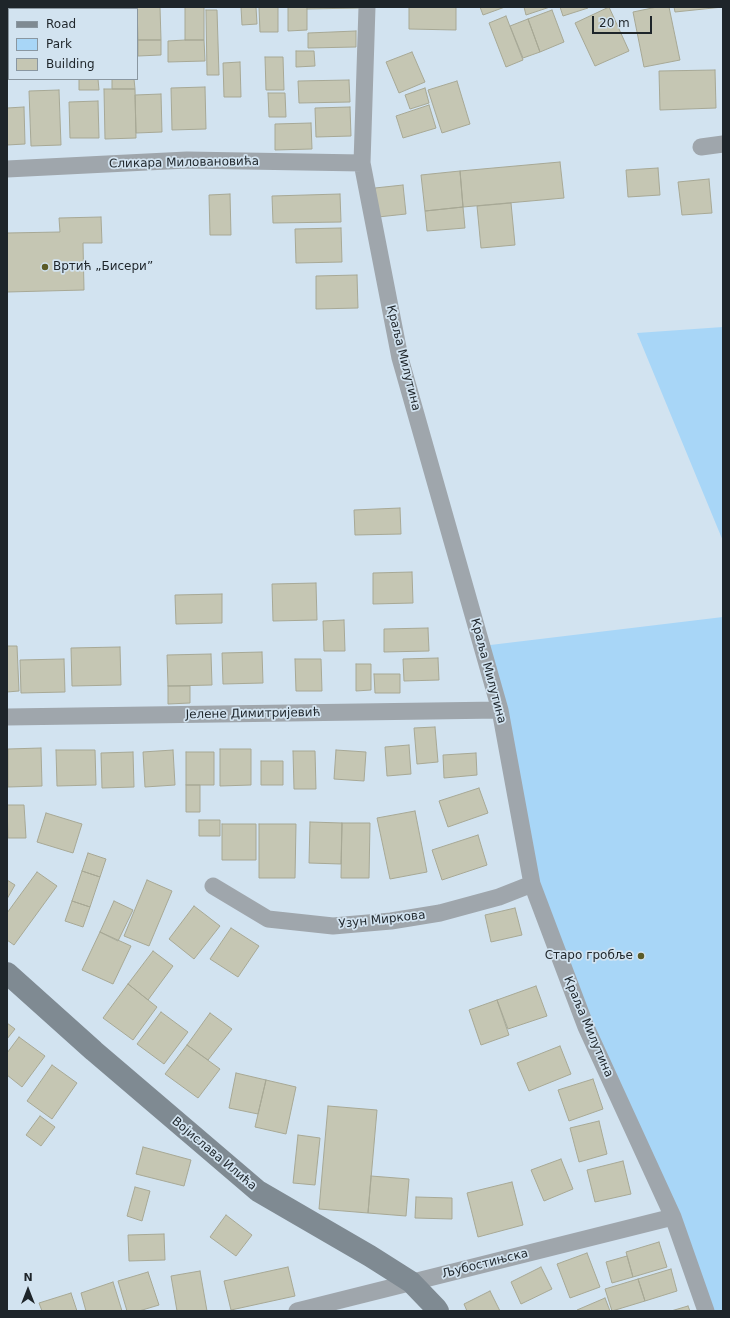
<!DOCTYPE html>
<meta charset="utf-8">
<style>
body{margin:0}
#map{position:relative;width:730px;height:1318px;overflow:hidden;background:#d2e3f0;font-family:"DejaVu Sans",sans-serif}
canvas{display:block}
.frame{position:absolute;inset:0;border:8px solid #1e252a;pointer-events:none}
.legend{position:absolute;left:8px;top:8px;width:130px;height:72px;box-sizing:border-box;background:#d2e3f0;border:1px solid #8a97a1;margin:0;padding:5px 7px;list-style:none;font-size:12px;color:#1e252a}
.legend li{display:flex;align-items:center;gap:8px;height:20px}
.legend b{width:20px;border:1px solid #8a97a1}
.north{position:absolute;left:8px;top:1270px;width:40px;height:40px;-webkit-text-stroke:3px #d2e3f0;paint-order:stroke;rotate:0deg;font-size:11px;font-weight:700;line-height:16px;text-align:center;color:#1e252a}
.north::after{content:'';display:block;margin:auto;width:14px;height:18px;background:#1e252a;clip-path:polygon(50% 0,100% 100%,50% 72%,0 100%)}
.scale{position:absolute;left:592px;top:16px;width:60px;height:18px;box-sizing:border-box;border:2px solid #1e252a;border-top:0;padding-left:5px;font-size:12px;line-height:14px;white-space:nowrap;color:#1e252a;-webkit-text-stroke:3px #d2e3f0;paint-order:stroke}
</style>
<div id="map">
<canvas width="730" height="1318"></canvas>
<div class="frame"></div>
<ul class="legend">
<li><b style="height:5px;background:#7f8a92"></b>Road</li>
<li><b style="height:11px;background:#a8d6f7"></b>Park</li>
<li><b style="height:11px;background:#c5c6b3"></b>Building</li>
</ul>
<div class="north">N</div>
<div class="scale">20 m</div>
</div>
<script>
const ctx = document.querySelector('canvas').getContext('2d');
ctx.lineJoin = 'round';
function fill(path, color) { ctx.fillStyle = color; ctx.fill(path, 'evenodd'); }
const poly = rows => new Path2D(rows.map(r => 'M' + r).join(''));
function strokePath(path, color, width, dash) { ctx.strokeStyle = color; ctx.lineWidth = width; ctx.lineCap = dash ? 'butt' : 'round'; ctx.setLineDash(dash || []); ctx.stroke(path); }
function drawText(font, color, halo, rows, align = 'center') {
  ctx.font = font + ' "DejaVu Sans",sans-serif'; ctx.lineWidth = 3.5; ctx.setLineDash([]); ctx.textBaseline = 'middle'; ctx.strokeStyle = halo; ctx.fillStyle = color; for (const [text, x, y, turn = 0] of rows) {
    ctx.save(); ctx.translate(x, y); ctx.rotate((+turn || 0) * Math.PI / 180); ctx.textAlign = isNaN(turn) ? turn : align; if (halo) ctx.strokeText(text, 0, 0); ctx.fillText(text, 0, 0); ctx.restore();
  }
}
fill(poly([
 [723,327,723,541,637,333],
 [723,617,723,1311,706,1311,532,884,482,646]
]), '#a8d6f7');
const building = poly([
 [54,7,70,7,70,9,54,9,54,7],
 [115,7,134,7,134,9,115,9,115,7],
 [137,7,160,7,161,40,138,40,137,7],
 [185,7,204,7,204,40,185,40,185,7],
 [241,7,256,7,257,24,242,25,241,7],
 [259,7,278,7,278,32,260,32,259,7],
 [288,7,307,7,307,30,288,31,288,7],
 [307,7,359,7,359,8,307,9,307,7],
 [409,7,456,7,456,30,409,29,409,7],
 [480,7,505,7,483,15,480,7],
 [524,7,550,7,526,15,524,7],
 [560,7,587,7,588,8,563,16,560,7],
 [609,7,629,51,595,66,575,23,609,7],
 [657,7,669,7,680,60,644,67,633,12,657,7],
 [674,7,723,7,675,12,674,7],
 [206,10,217,10,219,75,207,75,206,10],
 [552,10,564,42,540,52,528,19,552,10],
 [506,16,523,60,506,67,489,23,506,16],
 [528,19,540,52,523,58,510,26,528,19],
 [356,31,356,47,308,48,308,33,356,31],
 [138,40,161,40,161,55,138,56,138,40],
 [185,40,204,40,205,61,168,62,168,41,185,40],
 [296,51,314,51,315,66,296,67,296,51],
 [412,52,425,82,399,93,386,62,412,52],
 [265,57,283,57,284,90,266,90,265,57],
 [240,62,241,97,224,97,223,63,240,62],
 [715,70,716,108,660,110,659,71,715,70],
 [79,79,98,79,99,90,79,90,79,79],
 [112,79,134,79,135,89,112,89,112,79],
 [349,80,350,102,299,103,298,81,349,80],
 [457,81,470,124,442,133,428,90,457,81],
 [205,87,206,129,172,130,171,88,205,87],
 [425,88,429,103,410,109,405,95,425,88],
 [104,89,135,89,136,138,105,139,104,89],
 [59,90,61,145,31,146,29,91,59,90],
 [268,93,285,93,286,117,269,117,268,93],
 [161,94,162,132,136,133,135,95,161,94],
 [98,101,99,138,70,138,69,102,98,101],
 [429,105,436,128,403,138,396,116,429,105],
 [24,107,25,144,7,145,7,108,24,107],
 [350,107,351,136,316,137,315,108,350,107],
 [311,123,312,149,275,150,275,124,311,123],
 [560,162,564,198,463,207,460,171,560,162],
 [658,168,660,195,628,197,626,170,658,168],
 [460,171,463,207,425,211,421,175,460,171],
 [709,179,712,213,682,215,678,182,709,179],
 [403,185,406,214,378,217,375,188,403,185],
 [230,194,231,235,210,235,209,195,230,194],
 [340,194,341,222,273,223,272,196,340,194],
 [511,203,515,245,481,248,477,206,511,203],
 [463,207,465,228,427,231,425,211,463,207],
 [101,217,102,243,83,243,84,290,7,292,7,233,60,232,59,218,101,217],
 [341,228,342,262,296,263,295,229,341,228],
 [357,275,358,308,316,309,316,276,357,275],
 [400,508,401,534,355,535,354,510,400,508],
 [412,572,413,603,373,604,373,573,412,572],
 [316,583,317,620,273,621,272,584,316,583],
 [222,594,222,623,176,624,175,595,222,594],
 [344,620,345,651,324,651,323,621,344,620],
 [428,628,429,651,384,652,384,629,428,628],
 [7,646,17,646,19,691,7,692,7,646],
 [120,647,121,685,72,686,71,648,120,647],
 [262,652,263,683,223,684,222,653,262,652],
 [211,654,212,685,168,686,167,655,211,654],
 [438,658,439,680,404,681,403,659,438,658],
 [64,659,65,692,21,693,20,660,64,659],
 [295,659,321,659,322,691,296,691,295,659],
 [356,664,371,664,371,690,356,691,356,664],
 [374,674,400,674,400,693,375,693,374,674],
 [168,686,190,686,190,703,168,704,168,686],
 [435,727,438,762,417,764,414,728,435,727],
 [409,745,411,774,387,776,385,747,409,745],
 [41,748,42,786,8,787,8,749,41,748],
 [220,749,251,749,251,785,220,786,220,749],
 [56,750,95,750,96,785,57,786,56,750],
 [173,750,175,785,145,787,143,752,173,750],
 [336,750,366,752,364,781,334,779,336,750],
 [293,751,315,751,316,789,294,789,293,751],
 [133,752,134,787,102,788,101,753,133,752],
 [186,752,214,752,214,785,186,785,186,752],
 [476,753,477,775,444,778,443,755,476,753],
 [261,761,283,761,283,785,261,785,261,761],
 [186,785,200,785,200,812,186,812,186,785],
 [479,788,488,813,448,827,439,801,479,788],
 [7,805,24,805,26,838,8,838,7,805],
 [415,811,427,872,390,879,377,818,415,811],
 [46,813,82,824,73,853,37,842,46,813],
 [199,820,220,820,220,836,199,836,199,820],
 [310,822,342,823,341,864,309,863,310,822],
 [342,823,370,823,369,878,341,878,342,823],
 [222,824,256,824,256,860,222,860,222,824],
 [259,824,296,824,295,878,259,878,259,824],
 [478,835,487,865,442,880,432,850,478,835],
 [88,853,106,859,100,877,82,871,88,853],
 [82,871,100,877,90,907,72,901,82,871],
 [37,872,57,886,14,945,7,940,7,913,37,872],
 [7,880,15,885,7,899,7,880],
 [147,880,172,891,149,946,124,936,147,880],
 [72,901,90,907,83,927,65,921,72,901],
 [114,901,133,910,118,941,100,932,114,901],
 [194,906,220,926,194,959,169,939,194,906],
 [515,908,522,935,491,942,485,915,515,908],
 [231,928,259,946,238,977,210,959,231,928],
 [100,932,131,946,113,984,82,970,100,932],
 [153,951,173,966,148,1000,128,984,153,951],
 [128,984,157,1007,133,1040,103,1018,128,984],
 [536,986,547,1016,508,1029,497,1000,536,986],
 [497,1000,509,1035,481,1045,469,1010,497,1000],
 [161,1012,188,1032,164,1064,137,1044,161,1012],
 [210,1013,232,1029,208,1060,187,1045,210,1013],
 [7,1023,15,1029,7,1039,7,1023],
 [19,1037,45,1056,22,1087,7,1075,7,1053,19,1037],
 [187,1045,220,1069,198,1098,165,1074,187,1045],
 [560,1046,571,1074,529,1091,517,1063,560,1046],
 [52,1065,77,1083,52,1119,27,1101,52,1065],
 [236,1073,266,1080,258,1114,229,1108,236,1073],
 [593,1079,603,1109,569,1121,558,1090,593,1079],
 [266,1080,296,1087,286,1134,255,1127,266,1080],
 [328,1106,377,1110,368,1213,319,1209,328,1106],
 [40,1116,55,1127,41,1146,26,1135,40,1116],
 [599,1121,607,1154,579,1162,570,1128,599,1121],
 [298,1135,320,1138,315,1185,293,1183,298,1135],
 [143,1147,191,1160,184,1186,136,1174,143,1147],
 [561,1159,573,1189,544,1201,531,1170,561,1159],
 [623,1161,631,1194,595,1202,587,1170,623,1161],
 [371,1176,409,1179,406,1216,368,1213,371,1176],
 [512,1182,523,1225,478,1237,467,1193,512,1182],
 [135,1187,150,1191,142,1221,127,1216,135,1187],
 [416,1197,452,1198,452,1219,415,1218,416,1197],
 [226,1215,252,1235,236,1256,210,1237,226,1215],
 [164,1234,165,1260,129,1261,128,1235,164,1234],
 [659,1242,667,1267,633,1277,626,1252,659,1242],
 [587,1253,600,1287,570,1298,557,1264,587,1253],
 [627,1256,633,1277,612,1283,606,1262,627,1256],
 [288,1267,295,1296,231,1310,224,1281,288,1267],
 [541,1267,552,1289,521,1304,511,1282,541,1267],
 [671,1269,677,1291,645,1301,638,1279,671,1269],
 [200,1271,207,1311,177,1311,171,1276,200,1271],
 [148,1272,159,1305,139,1311,127,1311,118,1281,148,1272],
 [638,1279,645,1301,612,1311,605,1289,638,1279],
 [113,1282,122,1311,86,1311,81,1293,113,1282],
 [490,1291,500,1311,467,1311,464,1304,490,1291],
 [71,1293,77,1311,42,1311,39,1303,71,1293],
 [605,1298,610,1311,578,1311,577,1310,605,1298],
 [688,1306,690,1311,671,1311,688,1306]
]);
fill(building, '#c5c6b3');
strokePath(building, '#a7a895', 1);
strokePath(poly([
 [367,7,362,163,400,358,500,710,532,884,586,1027,673,1217,706,1311],
 [701,147,723,144],
 [7,169,187,160,362,163],
 [7,717,500,710],
 [213,886,268,919,333,926,391,921,440,913,499,897,532,884],
 [297,1311,673,1217]
]), '#9fa6ac', 17);
strokePath(poly([
 [7,973,94,1051,258,1191,370,1256,411,1282,436,1308,438,1311]
]), '#7f8a92', 22);
for (const [x, y, r, color] of [
 [45,267,4,"#5b5b28"],
 [641,956,4,"#5b5b28"]
]) { const dot = new Path2D(); dot.arc(x, y, r, 0, 2 * Math.PI); ctx.fillStyle = color; ctx.fill(dot); strokePath(dot, '#d2e3f0', 1.5); }
drawText('12px', '#1e252a', '#d2e3f0', [
 ["Сликара Миловановића",184,163,-1],
 ["Краља Милутина",403,358,76],
 ["Краља Милутина",488,671,75],
 ["Јелене Димитријевић",253,714,-1],
 ["Узун Миркова",382,920,-6],
 ["Краља Милутина",588,1027,67],
 ["Војислава Илића",214,1154,40],
 ["Љубостињска",485,1264,-14]
]);
drawText('12px', '#1e252a', '#d2e3f0', [
 ["Вртић „Бисери”",53,267],
 ["Старо гробље",633,956,"right"]
], 'left');
</script>
